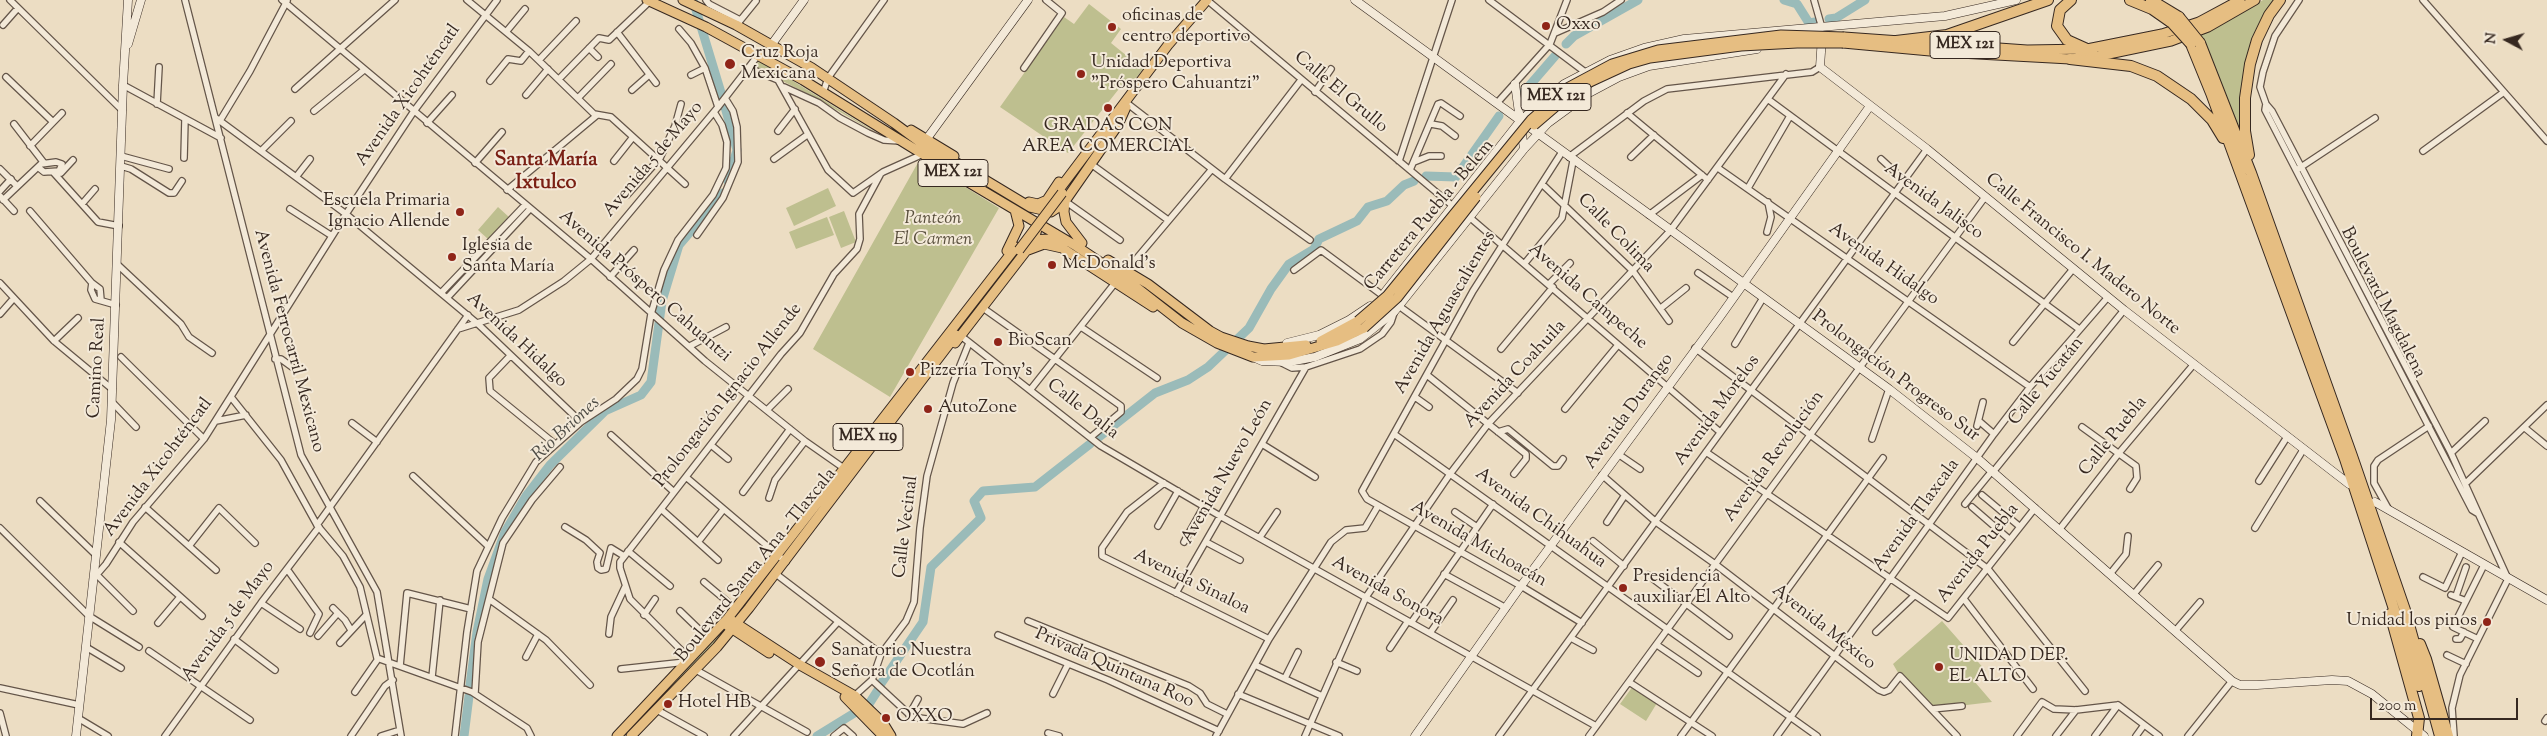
<!DOCTYPE html>
<meta charset="utf-8">
<style>
body{margin:0}
#map{position:relative;width:2547px;height:736px;overflow:hidden;background:#ecddc3;font-family:"Sorts Mill Goudy",serif}
canvas{display:block}
.north{position:absolute;left:2482px;top:15px;width:50px;height:50px;-webkit-text-stroke:4px #f3e9d8;paint-order:stroke;rotate:276deg;font-size:14px;font-weight:700;line-height:20px;text-align:center;color:#362820}
.north::after{content:'';display:block;margin:auto;width:18px;height:22px;background:#362820;clip-path:polygon(50% 0,100% 100%,50% 72%,0 100%)}
.scale{position:absolute;left:2370px;top:698px;width:148px;height:22px;box-sizing:border-box;border:2px solid #362820;border-top:0;padding-left:6px;font-size:15px;line-height:18px;white-space:nowrap;color:#362820;-webkit-text-stroke:4px #f3e9d8;paint-order:stroke}
</style>
<div id="map">
<canvas width="2547" height="736"></canvas>
<div class="north">N</div>
<div class="scale">200 m</div>
</div>
<script>
const ctx = document.querySelector('canvas').getContext('2d');
ctx.lineJoin = 'round';
function fill(path, color) { ctx.fillStyle = color; ctx.fill(path, 'evenodd'); }
const poly = rows => new Path2D(rows.map(r => 'M' + r).join(''));
function strokePath(path, color, width, dash) { ctx.strokeStyle = color; ctx.lineWidth = width; ctx.lineCap = dash ? 'butt' : 'round'; ctx.setLineDash(dash || []); ctx.stroke(path); }
function drawText(font, color, halo, rows, align = 'center') {
  ctx.font = font + ' "Sorts Mill Goudy",serif'; ctx.lineWidth = 4; ctx.setLineDash([]); ctx.textBaseline = 'middle'; ctx.strokeStyle = halo; ctx.fillStyle = color; for (const [text, x, y, turn = 0] of rows) {
    ctx.save(); ctx.translate(x, y); ctx.rotate((+turn || 0) * Math.PI / 180); ctx.textAlign = isNaN(turn) ? turn : align; if (halo) ctx.strokeText(text, 0, 0); ctx.fillText(text, 0, 0); ctx.restore();
  }
}
fill(poly([
 [2263,0,2277,0,2246,64,2240,105,2242,146,2198,34,2226,22],
 [1089,4,1121,29,1111,43,1143,69,1132,83,1126,80,1068,153,1000,107,1064,17,1074,24],
 [758,62,764,63,885,138,816,98,755,67],
 [920,159,999,208,890,397,813,349],
 [828,188,836,206,794,226,786,208],
 [498,207,510,218,488,239,478,230],
 [844,211,856,242,841,248,829,217],
 [827,217,834,235,796,249,789,232],
 [1942,621,1986,671,1974,681,1992,702,1933,709,1900,676,1893,664],
 [720,629,725,633,642,722,641,715],
 [1633,686,1657,703,1646,721,1620,704]
]), '#bebf8f');
strokePath(poly([
 [693,0,722,96],
 [1784,0,1797,4,1809,23,1815,22],
 [1829,19,1836,18,1865,0],
 [1566,44,1574,36,1638,0],
 [1523,93,1555,56],
 [725,107,737,150,728,181],
 [1426,176,1456,177,1499,116],
 [1099,437,1155,393,1188,380,1208,367,1249,328,1271,289,1289,264,1314,249,1319,239,1357,221,1368,207,1387,201,1404,185,1414,181],
 [470,685,477,632,488,579,505,532,526,496,550,465,605,411,641,395,651,382,662,301,679,245,723,193],
 [880,685,923,622,931,567,981,518,974,501,983,491,1035,487,1090,444],
 [464,736,469,696],
 [817,736,869,704,878,690]
]), '#9abbb9', 9);
const street = poly([
 [10,0,122,110],
 [185,0,301,455,377,592,401,736],
 [282,0,591,259,705,361,805,441,845,469],
 [467,0,529,51,594,114,611,117,685,184],
 [706,0,709,4,740,20],
 [1207,0,1454,207],
 [1489,0,1585,72],
 [1814,0,1822,28],
 [2299,0,2275,36,2263,72,2260,87,2266,104,2272,111,2451,453,2508,579,2460,675,2452,708,2454,736],
 [2423,0,2547,141],
 [739,22,756,1],
 [3,25,18,8],
 [679,29,691,43,705,68,718,107],
 [506,32,525,9],
 [617,32,656,83],
 [1555,33,1603,12,1621,0],
 [589,48,598,57],
 [539,60,576,21],
 [749,68,778,80,828,170,853,193,883,172,923,154],
 [1024,68,1062,13,1046,0],
 [691,75,705,68],
 [6,77,52,121],
 [559,79,599,38,609,40,650,1],
 [490,81,508,59,521,61,529,51],
 [123,85,221,138],
 [784,87,819,103,840,118,868,133,884,140,900,141],
 [295,89,395,0],
 [632,90,649,75],
 [1315,92,1331,69],
 [823,93,828,78,884,0],
 [526,95,548,69],
 [578,98,611,64],
 [1769,100,2079,329],
 [1497,103,1550,44,1567,0],
 [157,104,159,67],
 [1128,104,1225,179,1310,240],
 [2266,104,2265,110,2314,205,2472,510,2477,513],
 [314,111,364,70],
 [1627,113,1708,180],
 [216,118,346,214,478,324,581,422],
 [221,119,250,71,287,1],
 [427,123,452,95],
 [14,124,44,163],
 [1431,124,1442,126,1455,136],
 [778,131,795,109],
 [30,146,62,113],
 [262,150,291,121],
 [2423,151,2504,92],
 [1562,152,1473,291,1362,491,1367,499,1521,586,1582,623],
 [121,156,169,169],
 [1569,157,1644,101,1667,89,1812,72,1820,67],
 [1631,157,1654,135],
 [184,158,185,119],
 [774,159,807,135],
 [1881,159,1904,180],
 [614,161,633,137],
 [1399,161,1452,0],
 [1414,162,1429,156,1441,156],
 [475,163,502,132],
 [1091,164,1168,220],
 [121,166,131,169,169,193,174,193,182,181],
 [1718,168,2030,387],
 [0,169,17,186],
 [2298,169,2375,118],
 [1410,170,1438,104,1441,103,1460,116],
 [53,172,98,222,119,226],
 [61,173,73,160],
 [296,177,310,159],
 [1225,179,1301,80],
 [1542,184,1633,271,1669,321],
 [1748,188,1790,116],
 [507,190,596,116],
 [0,191,11,179],
 [627,195,660,158,675,126,681,104],
 [0,196,14,211],
 [3,200,41,164,56,162,62,164,59,171,44,172,39,168],
 [1065,201,1120,240],
 [82,204,95,189],
 [290,209,332,236],
 [30,211,92,283,100,289,101,300],
 [1467,215,1720,432],
 [1649,215,1702,175],
 [1767,232,1771,217,1768,202],
 [697,235,723,198,738,162,737,127,733,111,725,98],
 [1525,263,1562,218,1573,161],
 [118,265,181,324,189,337,212,353],
 [1294,270,1321,250,1382,295],
 [1126,271,1212,169],
 [1698,273,1733,297],
 [610,277,634,250],
 [0,283,54,341,112,389],
 [92,283,91,290,95,299,116,305],
 [1549,284,1570,263],
 [441,293,525,205],
 [447,298,529,210],
 [1399,306,1518,393],
 [983,308,1121,406,1121,412,1091,437],
 [1661,308,1686,288],
 [0,314,14,298],
 [1081,327,1157,378],
 [458,329,519,310,564,281,591,259,718,107,759,54],
 [961,336,1101,446,1220,516,1596,726],
 [704,339,713,348],
 [54,341,78,318],
 [2013,342,2073,269],
 [1735,344,1763,298],
 [690,346,726,327],
 [1695,348,1988,569,2085,691],
 [1501,349,1553,287],
 [510,356,489,378,490,391,555,444],
 [121,357,204,439],
 [275,359,281,359,292,367],
 [1282,363,1292,368,1306,367,1360,349,1382,334,1391,322,1394,313],
 [1427,375,1526,454,1526,459,1514,474],
 [1031,389,1115,283],
 [231,397,281,460,317,525,343,556,360,587,377,658,472,692,527,728,531,736],
 [1415,397,1429,407],
 [112,402,136,427],
 [1565,409,1618,345],
 [767,410,788,389],
 [216,421,246,415],
 [1979,421,1994,434],
 [352,423,377,442],
 [1977,426,1983,402],
 [2082,427,2136,466,2137,478,2130,489],
 [2525,428,2547,446],
 [1498,432,1508,429,1553,466,1558,466,1563,459],
 [1394,434,1817,736],
 [611,435,674,492],
 [1872,439,1889,389],
 [1262,444,1315,477],
 [711,445,728,459],
 [1706,452,1948,618,2035,508],
 [2451,453,2485,421],
 [1618,454,1640,469],
 [1993,472,2124,310],
 [1602,475,1656,522,1715,564,1879,690,1884,692,1889,690,1900,676,1957,736],
 [413,476,488,546],
 [686,477,786,562],
 [2259,481,2287,437],
 [1164,483,1127,512,1102,548,1102,556,1269,639],
 [2466,483,2547,405],
 [743,492,790,429],
 [1982,495,2019,526],
 [769,498,775,480,805,441],
 [40,501,96,555],
 [1965,504,1992,471],
 [145,507,216,570],
 [1972,507,2009,539],
 [661,509,718,560],
 [2389,510,2374,483,2374,466,2378,460,2429,426],
 [1455,512,1477,527],
 [1607,522,1625,495],
 [317,525,468,315],
 [1158,526,1178,491],
 [565,527,586,540,600,553,597,562,598,568,601,570,606,569,611,548,624,556],
 [0,528,89,616,139,647],
 [2255,528,2303,450],
 [2059,530,2119,453,2194,364],
 [1260,537,1277,512],
 [1593,541,1624,566],
 [119,542,202,616],
 [698,542,723,510],
 [1184,542,1204,506],
 [1206,542,1240,560],
 [189,546,219,508,255,543],
 [628,551,670,586],
 [287,569,319,614,310,633],
 [776,574,881,654],
 [1444,574,1506,608],
 [2110,574,2126,554,2128,536],
 [1648,575,1729,636],
 [98,576,133,611],
 [2423,577,2445,588,2462,552],
 [93,579,106,564,133,522,204,439,346,214,414,111,497,0],
 [704,582,735,608],
 [1176,593,1306,367],
 [2134,594,2158,565],
 [2451,595,2466,601],
 [2456,596,2466,567],
 [489,599,546,640,590,685],
 [1964,599,2033,689],
 [261,603,300,629],
 [333,608,345,620,351,630],
 [680,611,709,639],
 [644,615,655,599],
 [1028,621,1189,686,1200,693,1207,704,1227,714],
 [158,623,180,597],
 [1411,623,1493,504],
 [2176,630,2200,602],
 [1876,632,1914,596],
 [1430,633,1453,600],
 [609,634,611,617,625,587],
 [998,635,1108,680,1219,731],
 [318,636,338,613],
 [1571,638,1593,650],
 [234,639,275,670],
 [2456,639,2460,639,2464,632],
 [2478,639,2453,627,2484,565],
 [340,643,366,615],
 [1657,645,1698,673],
 [86,647,121,668],
 [1390,648,1408,621],
 [149,651,250,720],
 [2447,655,2466,664],
 [526,657,538,634],
 [690,659,630,599,620,568,620,562,781,354,800,333,834,274,857,249,860,239,859,214,880,175],
 [1336,662,1357,671],
 [1255,665,1322,696],
 [400,666,407,593,471,609],
 [621,669,686,662],
 [696,670,807,732],
 [432,677,440,600],
 [1285,678,1298,652],
 [872,680,912,717,963,724,987,713],
 [1629,682,1712,736],
 [0,688,79,705],
 [355,692,378,659],
 [475,693,478,642,503,543,532,500,560,467],
 [1053,694,1068,664],
 [1238,694,1339,736],
 [852,698,872,680,881,654,906,621,914,602,920,528,927,476,953,383,969,343],
 [1932,709,1962,706],
 [657,710,704,736],
 [0,713,6,736],
 [909,715,918,699],
 [78,718,108,736],
 [2545,721,2547,718],
 [1048,733,1059,736],
 [165,736,261,603,319,527],
 [351,736,385,686,393,680],
 [381,736,400,730],
 [455,736,467,632,477,571,502,518,536,462,581,422,616,399,637,379,642,369,651,314,664,270,678,240,713,195,726,168,727,142,722,125,714,112],
 [734,736,838,622],
 [834,736,844,728,853,736],
 [1216,736,1269,639,1331,542,1346,530,1365,528,1378,506],
 [1305,736,1366,597,1450,474,1488,424,1670,231,1786,74],
 [1499,736,1927,149],
 [1589,736,1985,197],
 [1681,736,1883,458],
 [1777,736,1994,434,2030,387,2108,297],
 [2017,736,2042,702,2054,709,2076,710,2118,705,2159,736],
 [2056,736,2076,710],
 [2095,736,2118,705],
 [2136,736,2144,725],
 [2188,736,2232,681]
]);
const secondary = poly([
 [1355,0,1889,389,1977,458,2232,681,2240,685,2257,685,2332,680,2348,681,2372,694,2424,736],
 [1822,37,1820,67,1927,149,2124,310,2349,484],
 [128,44,141,0],
 [772,44,804,0],
 [1515,84,1524,149],
 [923,144,1028,0],
 [1385,292,1521,120,1564,84,1610,60,1644,48,1684,39,1945,16,2016,0],
 [1287,343,1319,335,1349,320,1370,306],
 [1253,357,1262,361,1289,362,1315,357,1360,339,1394,312,1524,149,1548,123,1589,93,1619,77,1649,66,1757,49],
 [2375,502,2547,600],
 [76,736,111,420,123,85,128,0],
 [1415,736,1521,586,1719,318,1870,106]
]);
const primary = poly([
 [647,0,706,27,803,80,963,179,1076,246,1127,280,1182,323,1217,343,1253,357,1289,355,1337,341,1364,328],
 [683,0,736,25,812,68,894,123,951,165],
 [1844,37,2027,50,2087,49,2162,34,2199,22,2240,0],
 [1843,43,1941,52,2070,59,2099,56,2171,41,2208,27,2255,0],
 [911,130,954,156],
 [947,157,1030,207,1051,212,1063,204,1118,125,1126,107],
 [1058,191,1168,45,1207,0],
 [1065,201,1064,212,1066,222,1082,243],
 [1029,202,1038,204,1045,201],
 [1043,206,1059,182],
 [1030,240,1049,239,1063,244],
 [1028,250,1044,244,1062,248,1153,307],
 [1007,251,1019,226,1015,210],
 [1108,260,1148,284,1210,331,1221,337,1248,346,1264,349,1306,345],
 [1321,341,1358,321],
 [955,343,1033,242,1039,223],
 [731,620,800,665,855,696,883,723,891,736],
 [728,626,769,653],
 [845,697,883,736],
 [617,736,728,618,1016,247],
 [631,736,717,647,749,608,956,335]
]);
const highway = poly([
 [2071,0,2060,10,2057,26,2067,40,2087,49],
 [2130,0,2152,9,2172,23],
 [2151,0,2179,17],
 [1896,41,1947,35,2048,0],
 [2200,43,2251,173,2352,456,2405,610,2440,736],
 [2191,44,2211,93,2345,459,2419,686],
 [2070,59,2131,66,2157,76,2191,99,2212,120,2223,138],
 [2249,155,2245,131,2245,98,2250,64,2257,40,2269,15,2280,0],
 [2390,614,2419,718,2417,736],
 [2420,644,2426,659,2448,736]
]);
strokePath(street, '#645549', 8);
strokePath(secondary, '#362820', 9);
strokePath(primary, '#362820', 11);
strokePath(highway, '#362820', 12);
strokePath(street, '#f3e9d8', 5.5);
strokePath(secondary, '#f3e9d8', 8);
strokePath(primary, '#e6be82', 9);
strokePath(highway, '#e6be82', 10);
const primaryBridge = poly([
 [1534,125,1569,95,1590,82,1629,64,1650,58,1741,46,1797,43,1843,43],
 [1019,250,1062,193],
 [1358,321,1387,296,1531,120,1569,87,1612,64,1658,50,1781,35,1844,37],
 [1364,328,1397,298,1476,197]
]);
const highwayBridge = poly([
 [2179,17,2200,43],
 [2172,23,2191,44]
]);
strokePath(primaryBridge, '#362820', 11, []);
strokePath(highwayBridge, '#362820', 12, []);
strokePath(primaryBridge, '#e6be82', 9);
strokePath(highwayBridge, '#e6be82', 10);
for (const [x, y, r, color] of [
 [1546,26,5,"#8f2418"],
 [1112,27,5,"#8f2418"],
 [730,64,6,"#8f2418"],
 [1081,74,5,"#8f2418"],
 [1108,108,5,"#8f2418"],
 [460,212,5,"#8f2418"],
 [452,257,5,"#8f2418"],
 [1052,265,5,"#8f2418"],
 [998,342,5,"#8f2418"],
 [910,372,5,"#8f2418"],
 [928,409,5,"#8f2418"],
 [1623,588,5,"#8f2418"],
 [2487,622,5,"#8f2418"],
 [820,662,6,"#8f2418"],
 [1939,667,5,"#8f2418"],
 [668,704,5,"#8f2418"],
 [886,718,5,"#8f2418"]
]) { const dot = new Path2D(); dot.arc(x, y, r, 0, 2 * Math.PI); ctx.fillStyle = color; ctx.fill(dot); strokePath(dot, '#f3e9d8', 2); }
for (const [x, y, w] of [
 [1965,45,70],
 [1556,97,70],
 [953,173,70],
 [868,437,70]
]) { const box = new Path2D(); box.roundRect(x - w / 2, y - 13.5, w, 27, 4); ctx.fillStyle = '#f3e9d8'; ctx.fill(box); strokePath(box, '#362820', 1); }
drawText('bold 16px', '#362820', null, [
 ["MEX 121",1965,45],
 ["MEX 121",1556,97],
 ["MEX 121",953,173],
 ["MEX 119",868,437]
]);
drawText('18px', '#362820', '#f3e9d8', [
 ["oficinas de",1122,17],
 ["centro deportivo",1122,38],
 ["Oxxo",1556,26],
 ["Cruz Roja",741,54],
 ["Mexicana",741,75],
 ["Unidad Deportiva",1091,64],
 ["\"Próspero Cahuantzi\"",1091,85],
 ["GRADAS CON",1108,127,"center"],
 ["AREA COMERCIAL",1108,148,"center"],
 ["Escuela Primaria",450,202,"right"],
 ["Ignacio Allende",450,223,"right"],
 ["Iglesia de",462,247],
 ["Santa María",462,268],
 ["McDonald's",1062,265],
 ["BioScan",1008,342],
 ["Pizzería Tony's",920,372],
 ["AutoZone",938,409],
 ["Presidencia",1633,578],
 ["auxiliar El Alto",1633,599],
 ["Unidad los pinos",2477,622,"right"],
 ["Sanatorio Nuestra",831,652],
 ["Señora de Ocotlán",831,673],
 ["UNIDAD DEP.",1949,657],
 ["EL ALTO",1949,678],
 ["Hotel HB",678,704],
 ["OXXO",896,718]
], 'left');
drawText('18px', '#362820', '#f3e9d8', [
 ["Calle El Grullo",1340,93,40],
 ["Avenida Xicohténcatl",409,96,-55],
 ["Avenida 5 de Mayo",654,160,-50],
 ["Avenida Jalisco",1933,202,36],
 ["Carretera Puebla - Belem",1430,216,-50],
 ["Calle Colima",1615,234,46],
 ["Calle Francisco I. Madero Norte",2082,255,39],
 ["Avenida Hidalgo",1883,265,35],
 ["Avenida Próspero Cahuantzi",644,287,41],
 ["Avenida Campeche",1587,297,41],
 ["Boulevard Magdalena",2382,303,63],
 ["Avenida Aguascalientes",1446,313,-60],
 ["Avenida Ferrocarril Mexicano",288,341,75],
 ["Avenida Hidalgo",516,341,43],
 ["Camino Real",98,368,-87],
 ["Avenida Coahuila",1516,375,-47],
 ["Prolongación Progreso Sur",1895,377,37],
 ["Calle Yucatán",2047,382,-51],
 ["Prolongación Ignacio Allende",729,396,-52],
 ["Calle Dalia",1082,410,38],
 ["Avenida Morelos",1718,411,-54],
 ["Avenida Durango",1630,412,-54],
 ["Calle Puebla",2114,437,-51],
 ["Avenida Revolución",1775,457,-54],
 ["Avenida Xicohténcatl",159,468,-53],
 ["Avenida Nuevo León",1228,472,-60],
 ["Avenida Tlaxcala",1917,516,-54],
 ["Avenida Chihuahua",1540,519,36],
 ["Calle Vecinal",907,527,-83],
 ["Avenida Michoacán",1478,545,30],
 ["Avenida Puebla",1979,554,-52],
 ["Boulevard Santa Ana - Tlaxcala",757,566,-51],
 ["Avenida Sinaloa",1191,583,26],
 ["Avenida Sonora",1387,592,29],
 ["Avenida 5 de Mayo",229,622,-54],
 ["Avenida México",1823,628,38],
 ["Privada Quintana Roo",1114,669,24]
]);
drawText('italic 18px', '#584e3c', '#f3e9d8', [
 ["Panteón",933,220],
 ["El Carmen",933,241]
]);
drawText('italic 19px', '#4f4d46', '#f3e9d8', [
 ["Rio Briones",567,430,-43]
]);
drawText('bold 20px', '#7a1f14', '#f3e9d8', [
 ["Santa María",546,162],
 ["Ixtulco",546,185]
]);
</script>
